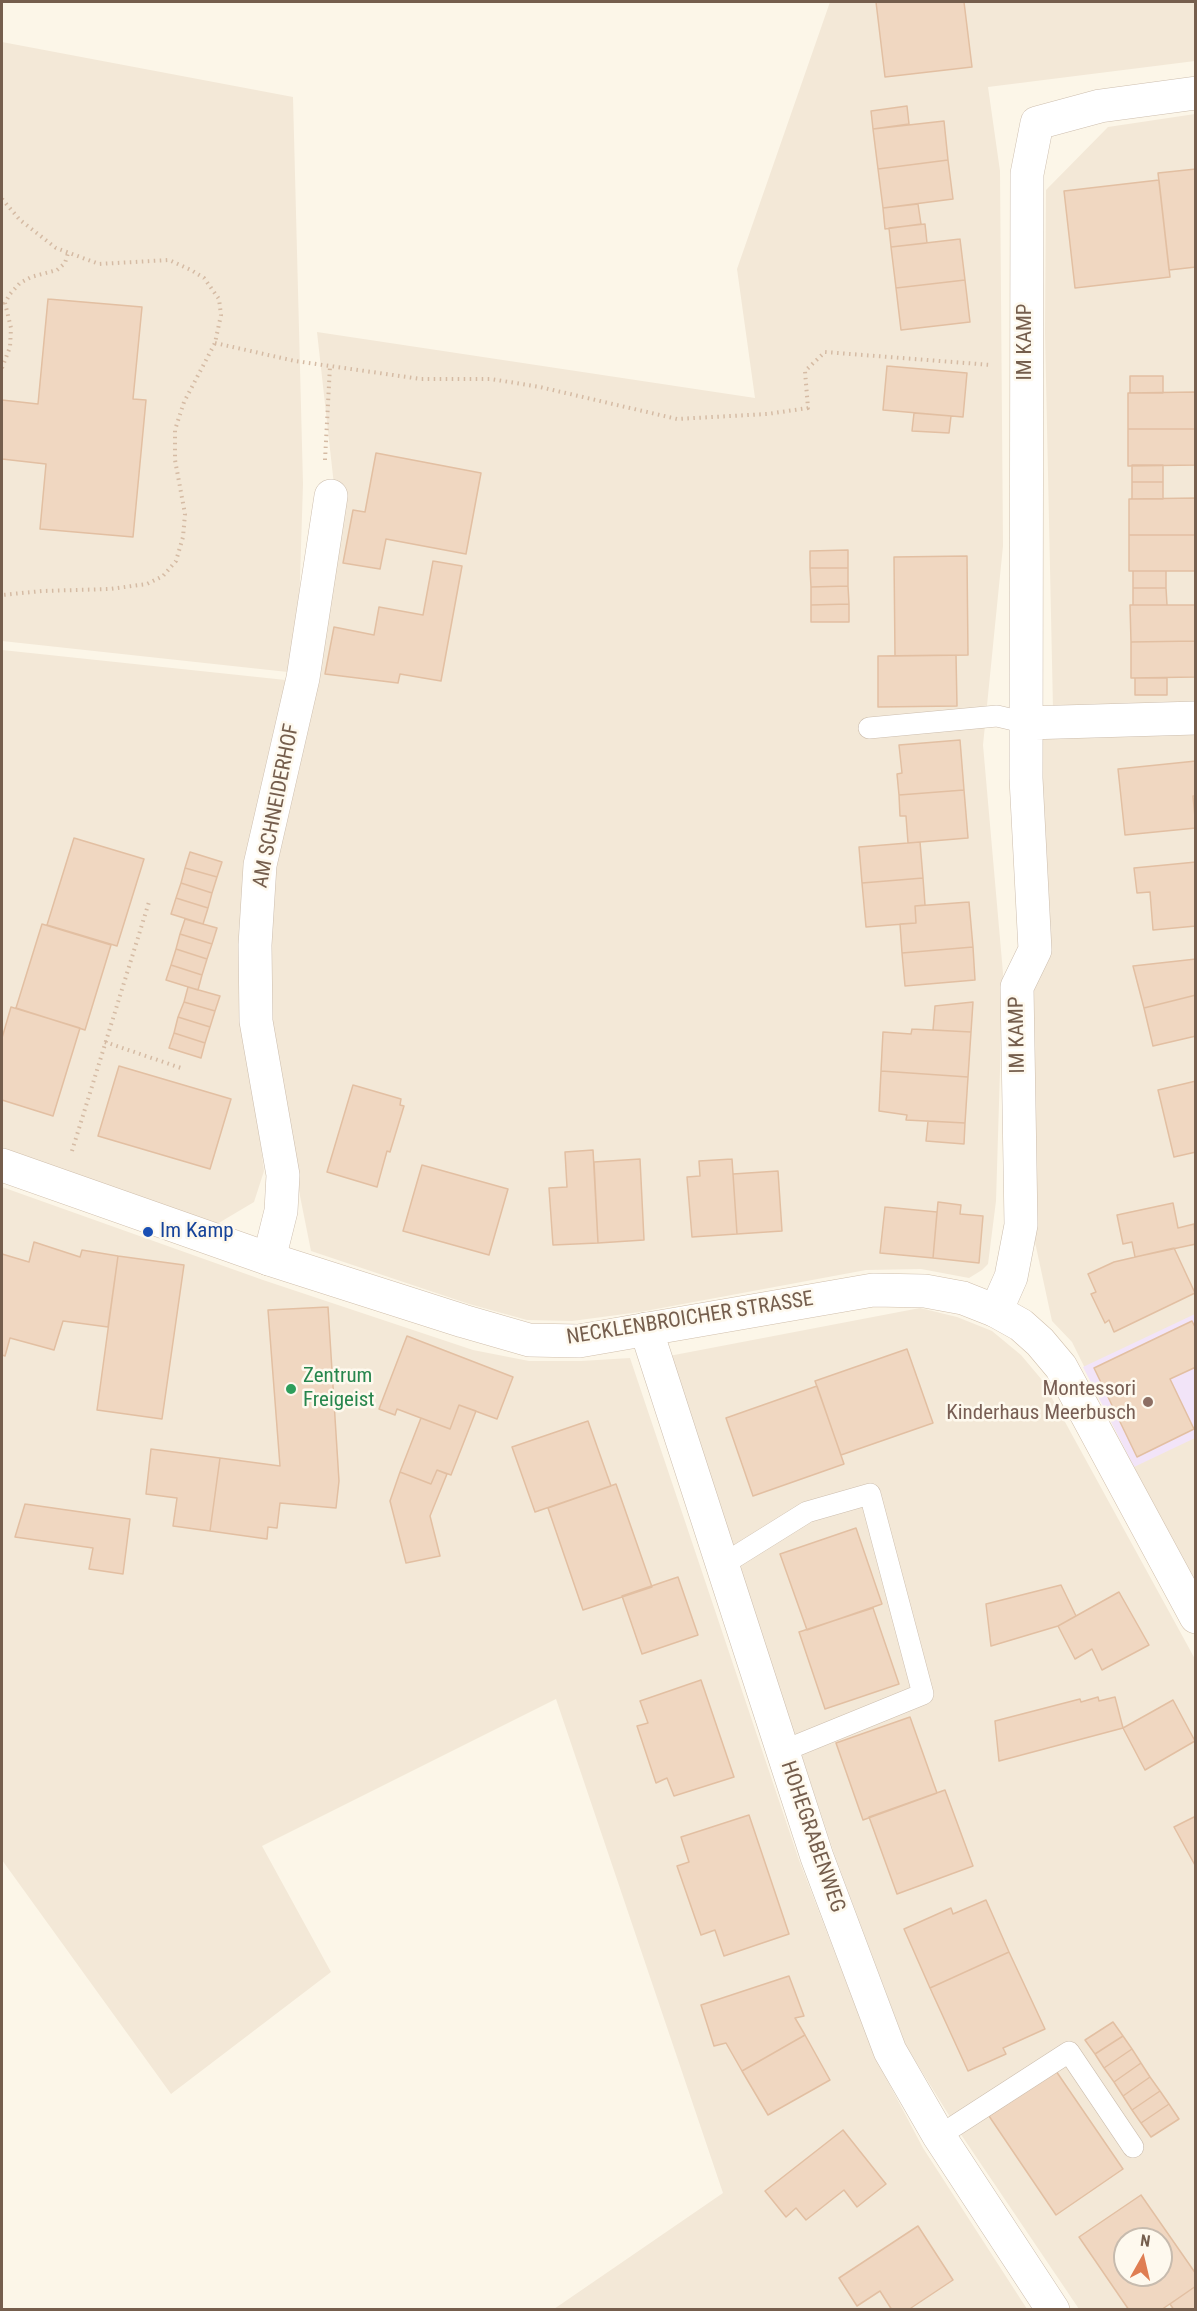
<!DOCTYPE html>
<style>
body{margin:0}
#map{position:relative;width:1197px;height:2311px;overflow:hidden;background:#fcf6e8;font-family:"Roboto Condensed",sans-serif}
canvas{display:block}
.frame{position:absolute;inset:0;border:3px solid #755e4d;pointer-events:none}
.north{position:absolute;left:1113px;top:2227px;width:60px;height:60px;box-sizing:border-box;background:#fef9ee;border:2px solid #c7bbae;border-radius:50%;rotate:8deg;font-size:16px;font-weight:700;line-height:24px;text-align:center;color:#755e4d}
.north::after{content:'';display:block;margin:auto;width:21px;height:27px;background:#df7e53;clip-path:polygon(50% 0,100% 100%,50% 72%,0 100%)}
</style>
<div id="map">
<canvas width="1197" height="2311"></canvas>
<div class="frame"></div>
<div class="north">N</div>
</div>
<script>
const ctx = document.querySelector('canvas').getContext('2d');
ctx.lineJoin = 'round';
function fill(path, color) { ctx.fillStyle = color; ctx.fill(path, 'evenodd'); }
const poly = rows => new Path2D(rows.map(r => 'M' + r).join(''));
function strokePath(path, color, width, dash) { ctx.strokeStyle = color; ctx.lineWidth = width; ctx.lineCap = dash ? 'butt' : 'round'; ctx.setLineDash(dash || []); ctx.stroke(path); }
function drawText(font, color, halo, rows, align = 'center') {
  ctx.font = font + ' "Roboto Condensed",sans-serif'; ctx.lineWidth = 5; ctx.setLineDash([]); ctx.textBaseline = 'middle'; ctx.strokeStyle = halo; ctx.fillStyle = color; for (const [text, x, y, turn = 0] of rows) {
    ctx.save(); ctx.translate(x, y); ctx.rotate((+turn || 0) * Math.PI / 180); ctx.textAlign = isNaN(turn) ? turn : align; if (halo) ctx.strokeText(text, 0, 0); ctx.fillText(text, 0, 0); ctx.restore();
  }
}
fill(poly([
 [830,2,1195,2,1195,61,988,87,1000,171,1003,546,983,745,1003,973,996,1201,988,1264,982,1270,969,1278,921,1269,866,1270,640,1312,572,1321,527,1320,469,1304,311,1251,265,1021,263,945,335,494,317,332,755,398,737,269],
 [2,42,293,97,303,484,297,673,2,641],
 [1195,114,1195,705,1053,709,1045,333,1046,190,1108,127],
 [2,650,295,681,245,1023,264,1171,254,1202,217,1224,2,1148],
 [1195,731,1195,1579,1134,1467,1072,1342,1052,1321,1027,1205,1016,758,1044,735],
 [2,1187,263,1280,473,1350,529,1361,581,1361,630,1358,799,1860,875,2057,923,2148,1027,2309,554,2309,723,2193,556,1699,262,1846,331,1972,171,2094,2,1860],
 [920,1308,957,1317,992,1331,1021,1355,1042,1380,1195,1659,1195,2309,1079,2309,960,2133,906,2046,835,1856,669,1356],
 [1125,2239,1161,2239,1161,2275,1125,2275]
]), '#f3e8d7');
fill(poly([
 [1195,1314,1195,1438,1134,1467,1083,1367]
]), '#f2e4f8');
const building = poly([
 [876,2,964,2,972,67,885,77,876,2],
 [907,106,909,124,873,129,871,111,907,106],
 [944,121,948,160,878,169,873,129,944,121],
 [948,160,953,199,883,208,878,169,948,160],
 [1196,169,1196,267,1169,270,1158,173,1196,169],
 [1159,180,1170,277,1075,288,1064,191,1159,180],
 [918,204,921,224,885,229,883,208,918,204],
 [925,224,927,243,891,247,889,228,925,224],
 [960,239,965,280,896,288,891,247,960,239],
 [965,280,970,322,901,330,896,288,965,280],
 [48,299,142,307,133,399,146,400,133,537,40,529,46,464,2,459,2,400,38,404,48,299],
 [887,366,967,373,963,417,883,410,887,366],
 [1130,376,1163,376,1163,393,1130,393,1130,376],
 [1196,392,1196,429,1128,429,1128,393,1196,392],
 [914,413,951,416,949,433,912,431,914,413],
 [1128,429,1196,429,1196,465,1128,466,1128,429],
 [376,453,481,473,466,554,386,539,380,569,343,563,353,510,365,512,376,453],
 [1132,465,1163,465,1163,482,1132,482,1132,465],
 [1132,482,1163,482,1163,499,1132,499,1132,482],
 [1196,498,1196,535,1129,535,1129,499,1196,498],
 [1129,535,1196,535,1196,571,1129,571,1129,535],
 [848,550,848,568,810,568,810,551,848,550],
 [967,556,968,655,895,656,894,557,967,556],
 [433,561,462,566,441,681,400,674,398,683,325,674,334,627,374,635,379,607,423,615,433,561],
 [810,568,848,568,848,586,811,587,810,568],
 [1133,571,1166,571,1166,588,1133,588,1133,571],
 [848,586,849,604,811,605,811,587,848,586],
 [1133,588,1166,588,1167,605,1133,605,1133,588],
 [849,604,849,622,811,622,811,605,849,604],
 [1130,605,1196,605,1196,641,1131,642,1130,605],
 [1196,641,1196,677,1131,678,1131,642,1196,641],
 [956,655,957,706,878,707,878,656,956,655],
 [1135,678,1167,678,1167,695,1135,695,1135,678],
 [960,740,964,790,899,795,897,774,902,773,899,745,960,740],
 [1196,761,1196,796,1193,796,1196,828,1125,835,1118,769,1196,761],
 [964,790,968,838,908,843,906,816,900,816,899,795,964,790],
 [74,838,144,859,117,946,47,925,74,838],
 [920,842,923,878,862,883,859,847,920,842],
 [190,852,222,862,217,877,185,868,190,852],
 [1196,862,1196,926,1153,930,1150,892,1137,893,1134,868,1196,862],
 [185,868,217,877,212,893,181,883,185,868],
 [923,878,925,905,915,906,916,923,866,927,862,883,923,878],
 [181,883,212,893,208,908,176,898,181,883],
 [176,898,208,908,203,924,171,914,176,898],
 [969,902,973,947,902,953,900,924,916,923,915,906,969,902],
 [185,919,217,928,212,944,180,934,185,919],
 [42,924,111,945,85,1030,16,1008,42,924],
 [180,934,212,944,207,959,176,949,180,934],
 [973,947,975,980,905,986,902,953,973,947],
 [176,949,207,959,202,975,171,965,176,949],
 [1196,959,1196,995,1144,1008,1133,966,1196,959],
 [171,965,202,975,198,990,166,980,171,965],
 [188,987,220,996,215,1011,184,1002,188,987],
 [1196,995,1196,1036,1153,1046,1144,1008,1196,995],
 [184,1002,215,1011,210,1027,178,1017,184,1002],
 [973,1002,971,1032,933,1030,935,1006,973,1002],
 [11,1007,80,1028,53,1116,2,1100,2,1038,11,1007],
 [178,1017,210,1027,205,1043,174,1033,178,1017],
 [912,1029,971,1032,968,1077,881,1071,883,1032,911,1034,912,1029],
 [174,1033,205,1043,201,1058,169,1048,174,1033],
 [119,1066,231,1099,210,1169,98,1136,119,1066],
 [881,1071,968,1077,965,1123,906,1120,907,1115,879,1111,881,1071],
 [1196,1081,1196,1152,1174,1157,1158,1090,1196,1081],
 [353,1085,401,1099,400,1105,404,1106,390,1152,387,1151,377,1187,327,1172,353,1085],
 [928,1121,965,1123,964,1144,926,1141,928,1121],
 [593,1150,598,1243,553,1245,549,1188,567,1187,565,1152,593,1150],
 [640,1159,644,1240,598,1243,594,1162,640,1159],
 [732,1159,737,1234,692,1237,687,1177,700,1176,699,1161,732,1159],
 [422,1165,508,1189,489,1255,403,1231,422,1165],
 [778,1171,782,1231,737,1234,733,1174,778,1171],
 [938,1202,961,1205,960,1214,983,1216,979,1263,933,1258,938,1202],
 [1173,1203,1178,1228,1194,1224,1196,1244,1135,1257,1132,1242,1123,1244,1117,1215,1173,1203],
 [885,1207,937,1212,933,1258,880,1253,885,1207],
 [34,1242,80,1257,82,1250,118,1256,108,1327,63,1321,54,1350,10,1338,5,1356,2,1355,2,1254,29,1262,34,1242],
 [1174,1248,1195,1293,1114,1332,1109,1320,1105,1323,1091,1294,1096,1292,1088,1274,1114,1262,1174,1248],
 [118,1256,184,1265,162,1419,97,1410,118,1256],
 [328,1307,339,1481,336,1508,280,1503,277,1528,268,1527,267,1539,210,1531,220,1458,280,1466,268,1310,328,1307],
 [1192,1321,1196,1329,1196,1367,1170,1379,1194,1429,1137,1457,1094,1368,1192,1321],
 [407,1336,513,1377,497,1419,459,1405,450,1429,397,1409,395,1415,379,1409,407,1336],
 [907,1349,933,1423,841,1455,815,1381,907,1349],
 [817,1386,844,1464,753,1496,726,1418,817,1386],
 [459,1405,476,1411,451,1475,437,1470,431,1484,400,1472,421,1418,450,1429,459,1405],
 [588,1421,611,1486,535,1512,512,1447,588,1421],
 [151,1449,220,1458,210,1531,173,1526,177,1498,146,1494,151,1449],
 [437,1470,447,1474,430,1516,440,1556,406,1563,390,1501,400,1472,431,1484,437,1470],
 [616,1484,652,1587,583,1610,548,1508,616,1484],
 [25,1504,130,1519,123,1574,89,1569,93,1548,15,1537,25,1504],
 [856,1528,882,1604,807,1630,780,1554,856,1528],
 [678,1577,698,1635,642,1654,622,1596,678,1577],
 [1061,1585,1076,1616,1058,1626,991,1646,986,1604,1061,1585],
 [1119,1592,1149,1645,1102,1670,1092,1649,1075,1659,1058,1626,1119,1592],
 [873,1608,899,1684,825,1709,799,1632,873,1608],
 [701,1680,734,1777,674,1796,667,1778,656,1783,637,1726,648,1723,640,1701,701,1680],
 [1098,1697,1099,1701,1115,1697,1123,1728,999,1761,995,1721,1080,1699,1081,1702,1098,1697],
 [1173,1700,1195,1741,1145,1770,1123,1728,1173,1700],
 [910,1717,937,1793,863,1820,836,1743,910,1717],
 [945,1790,973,1866,897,1894,869,1817,945,1790],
 [749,1815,789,1934,724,1956,715,1930,701,1935,677,1866,689,1862,681,1837,749,1815],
 [1196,1816,1196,1867,1174,1827,1196,1816],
 [986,1900,1009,1952,930,1988,904,1929,951,1908,953,1914,986,1900],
 [1009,1952,1045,2029,1003,2048,1006,2054,968,2071,930,1988,1009,1952],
 [789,1976,804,2016,795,2018,805,2035,742,2071,726,2043,714,2046,701,2005,789,1976],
 [1113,2022,1123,2036,1095,2054,1085,2040,1113,2022],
 [805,2035,830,2080,768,2115,742,2071,805,2035],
 [1123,2036,1132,2049,1104,2068,1095,2054,1123,2036],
 [1132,2049,1141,2063,1114,2082,1104,2068,1132,2049],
 [1141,2063,1150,2077,1123,2096,1114,2082,1141,2063],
 [1056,2071,1123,2169,1056,2215,989,2116,1056,2071],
 [1150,2077,1160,2091,1132,2110,1123,2096,1150,2077],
 [1160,2091,1169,2104,1141,2123,1132,2110,1160,2091],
 [1169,2104,1179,2119,1151,2137,1141,2123,1169,2104],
 [843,2130,886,2184,857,2207,844,2190,806,2220,796,2208,786,2217,765,2191,843,2130],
 [1141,2195,1196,2274,1196,2286,1161,2310,1129,2310,1079,2237,1141,2195],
 [1125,2239,1161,2239,1161,2275,1125,2275,1125,2239],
 [918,2226,953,2280,908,2310,892,2310,880,2291,857,2306,839,2278,918,2226],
 [1196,2286,1196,2308,1193,2310,1174,2310,1170,2304,1196,2286]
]);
fill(building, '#f0d7c1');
strokePath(building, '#e2bfa2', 1.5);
const service = poly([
 [869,728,997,716,1027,723],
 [722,1565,807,1512,870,1494,923,1694,783,1751],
 [939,2136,1069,2052,1133,2147]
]);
const minor = poly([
 [1027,723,1196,718],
 [269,1259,281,1211,283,1175,256,1021,255,945,260,865,303,678,331,496],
 [996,1311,1011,1277,1021,1225,1017,987,1035,950,1026,778,1027,174,1037,123,1100,106,1196,93],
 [646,1329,817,1857,890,2051,939,2136,1053,2310]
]);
const secondary = poly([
 [2,1165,269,1259,463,1321,529,1340,579,1341,873,1290,925,1291,963,1298,996,1311,1021,1325,1040,1342,1061,1367,1196,1617]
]);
strokePath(service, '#cdbeae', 22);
strokePath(minor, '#cdbeae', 34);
strokePath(secondary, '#d0bfac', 34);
strokePath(poly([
 [2,199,20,220,56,248,99,264,169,260,191,270,204,278,219,299,221,315,215,343,184,402,175,430,175,460,185,514,183,537,176,561,163,576,147,584,110,589,42,591,2,595],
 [215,343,295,361,421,379,491,379,540,387,677,419,767,414,808,408,805,371,825,352,991,365],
 [2,368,10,347,11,328,5,303,10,294,20,283,31,277,57,270,65,263,68,253],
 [325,460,330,366],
 [105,1042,181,1068],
 [72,1151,149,902]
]), '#d5bba4', 4, [1.5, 4.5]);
strokePath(service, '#fff', 21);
strokePath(minor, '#fff', 33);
strokePath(secondary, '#fff', 33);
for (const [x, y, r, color] of [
 [148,1232,6,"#1a4fb4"],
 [291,1389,6,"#2e9e5b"],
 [1148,1402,6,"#8d6e63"]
]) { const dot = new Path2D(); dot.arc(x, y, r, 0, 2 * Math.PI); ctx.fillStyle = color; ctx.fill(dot); strokePath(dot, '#fef9ee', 2); }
drawText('21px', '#755e4d', '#fef9ee', [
 ["IM KAMP",1026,342,-90],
 ["AM SCHNEIDERHOF",277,806,-79],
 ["IM KAMP",1018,1035,-91],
 ["NECKLENBROICHER STRASSE",690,1319,-9],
 ["HOHEGRABENWEG",812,1837,71]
]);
drawText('21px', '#164399', '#fef9ee', [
 ["Im Kamp",160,1232]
], 'left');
drawText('21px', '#27864d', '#fef9ee', [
 ["Zentrum",303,1377],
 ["Freigeist",303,1401]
], 'left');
drawText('21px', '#785e54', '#fef9ee', [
 ["Montessori",1136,1390],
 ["Kinderhaus Meerbusch",1136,1414]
], 'right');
</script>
